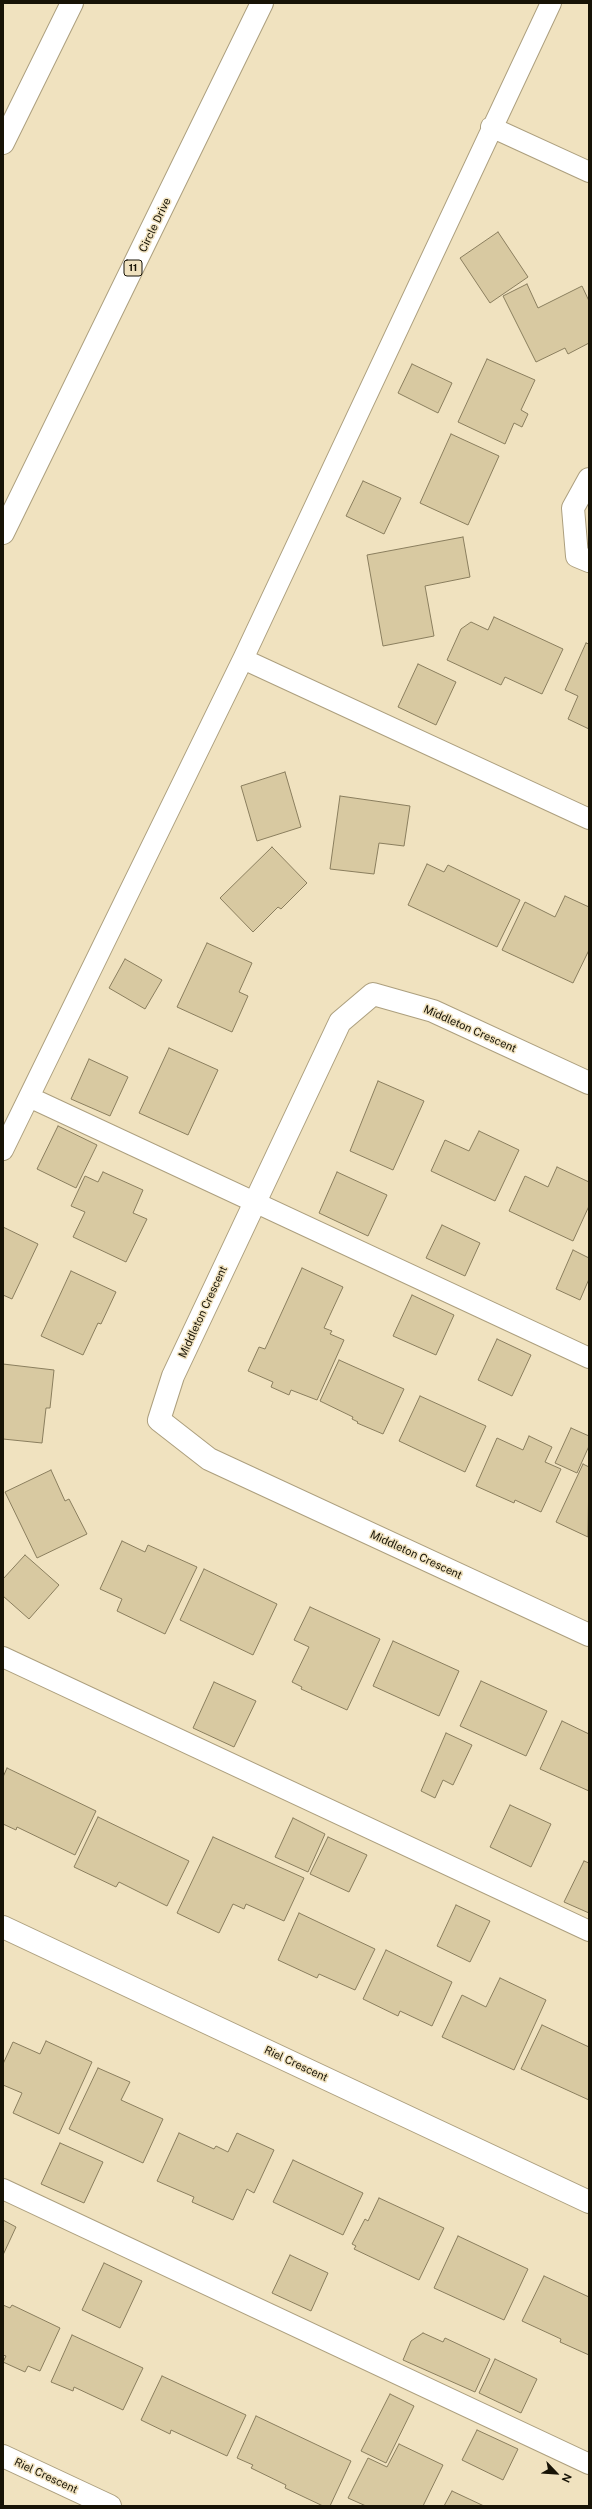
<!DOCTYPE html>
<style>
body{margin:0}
#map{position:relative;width:592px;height:2509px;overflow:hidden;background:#f0e2bf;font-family:"Public Sans",sans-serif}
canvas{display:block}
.frame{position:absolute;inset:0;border:4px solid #171306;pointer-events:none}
.north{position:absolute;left:536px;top:2453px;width:40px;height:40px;-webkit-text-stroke:3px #f0e2bf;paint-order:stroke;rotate:115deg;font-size:11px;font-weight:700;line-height:16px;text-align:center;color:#171306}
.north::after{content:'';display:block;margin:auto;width:14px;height:18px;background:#171306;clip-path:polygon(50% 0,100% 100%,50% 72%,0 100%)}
</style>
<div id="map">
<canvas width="592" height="2509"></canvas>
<div class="frame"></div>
<div class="north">N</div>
</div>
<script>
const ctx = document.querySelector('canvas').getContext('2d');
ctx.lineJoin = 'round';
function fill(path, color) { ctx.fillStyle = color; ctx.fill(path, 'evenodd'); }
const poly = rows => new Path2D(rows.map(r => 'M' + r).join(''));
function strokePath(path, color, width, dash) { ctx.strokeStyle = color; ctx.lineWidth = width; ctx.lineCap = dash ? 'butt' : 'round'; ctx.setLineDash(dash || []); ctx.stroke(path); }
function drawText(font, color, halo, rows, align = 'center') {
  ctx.font = font + ' "Public Sans",sans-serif'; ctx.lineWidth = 3; ctx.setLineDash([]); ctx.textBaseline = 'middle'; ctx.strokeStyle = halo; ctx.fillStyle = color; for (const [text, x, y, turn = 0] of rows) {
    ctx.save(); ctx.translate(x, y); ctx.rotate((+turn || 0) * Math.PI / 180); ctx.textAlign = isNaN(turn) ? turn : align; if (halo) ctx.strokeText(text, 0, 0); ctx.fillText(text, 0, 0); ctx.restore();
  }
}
const building = poly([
 [498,232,528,277,490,303,460,258,498,232],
 [527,284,538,308,582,286,589,301,589,343,568,354,565,348,536,362,503,296,527,284],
 [487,359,535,380,521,410,528,414,522,427,514,423,505,444,458,422,487,359],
 [412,364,452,383,438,413,398,393,412,364],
 [451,434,499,456,468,525,420,503,451,434],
 [363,481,401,498,384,534,346,516,363,481],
 [463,537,470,577,425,586,434,636,383,646,367,555,463,537],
 [494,617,563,649,542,694,505,677,501,685,447,660,461,629,471,622,488,630,494,617],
 [586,643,589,644,589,729,568,719,578,696,565,690,586,643],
 [418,664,456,682,436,725,398,707,418,664],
 [285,772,301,827,257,841,241,786,285,772],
 [340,796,410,806,404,846,379,843,374,874,330,869,340,796],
 [272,847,307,883,281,909,278,907,253,932,220,898,272,847],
 [427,864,444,872,448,865,520,900,497,947,408,905,427,864],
 [565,896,589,907,589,950,573,983,502,950,525,902,555,917,565,896],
 [207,943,252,963,239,992,248,996,232,1032,177,1007,207,943],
 [125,959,162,980,145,1009,109,988,125,959],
 [169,1048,218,1070,188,1135,139,1113,169,1048],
 [89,1059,128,1077,110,1116,71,1099,89,1059],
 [378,1081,424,1101,393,1170,350,1151,378,1081],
 [58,1126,97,1145,76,1188,37,1169,58,1126],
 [479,1131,519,1150,495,1201,431,1171,445,1140,469,1151,479,1131],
 [557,1167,589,1182,589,1206,573,1241,509,1211,525,1176,548,1187,557,1167],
 [103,1172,143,1190,133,1213,147,1219,126,1262,73,1237,85,1212,71,1206,85,1176,98,1182,103,1172],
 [337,1172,387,1195,368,1236,319,1213,337,1172],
 [442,1225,480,1243,465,1276,426,1258,442,1225],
 [3,1227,38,1244,12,1299,3,1295,3,1227],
 [573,1250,589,1258,589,1279,580,1300,556,1289,573,1250],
 [302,1268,343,1287,324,1328,332,1331,330,1334,344,1340,317,1400,291,1390,289,1395,271,1387,273,1382,248,1371,259,1347,265,1349,302,1268],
 [71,1271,116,1292,101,1324,98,1323,83,1355,41,1336,71,1271],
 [412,1295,454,1315,436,1355,393,1336,412,1295],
 [497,1339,531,1355,512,1396,478,1380,497,1339],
 [339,1360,404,1389,383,1434,357,1423,358,1422,352,1419,353,1417,320,1401,339,1360],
 [3,1364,54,1370,50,1408,46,1408,42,1443,3,1439,3,1364],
 [420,1396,486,1426,465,1472,399,1441,420,1396],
 [571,1428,589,1436,589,1446,577,1473,555,1463,571,1428],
 [529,1436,552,1447,545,1462,561,1469,541,1512,515,1500,514,1503,476,1486,497,1438,523,1450,529,1436],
 [583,1464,589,1467,588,1537,556,1522,583,1464],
 [51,1470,65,1501,69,1499,87,1534,37,1558,5,1492,51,1470],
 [122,1541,145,1552,148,1545,197,1567,165,1634,117,1611,122,1599,100,1589,122,1541],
 [25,1555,59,1585,29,1619,3,1596,3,1579,25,1555],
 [204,1569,277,1604,253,1655,180,1620,204,1569],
 [310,1607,380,1639,347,1710,301,1689,302,1687,292,1682,309,1647,294,1640,310,1607],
 [393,1641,459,1671,439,1716,373,1686,393,1641],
 [481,1681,547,1711,526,1756,460,1726,481,1681],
 [214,1682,256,1701,234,1747,193,1728,214,1682],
 [562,1721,589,1734,589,1791,540,1769,562,1721],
 [446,1733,472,1745,453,1785,443,1780,435,1798,421,1791,446,1733],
 [7,1768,96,1811,75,1855,17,1827,16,1830,3,1824,3,1777,7,1768],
 [510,1805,551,1824,531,1867,490,1847,510,1805],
 [98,1817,189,1861,167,1906,119,1882,116,1887,74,1867,98,1817],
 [293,1818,325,1834,308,1872,275,1857,293,1818],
 [213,1837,304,1878,284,1921,246,1904,244,1909,233,1904,219,1933,177,1913,213,1837],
 [328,1837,367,1855,349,1892,310,1874,328,1837],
 [584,1861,589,1863,589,1913,564,1902,584,1861],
 [456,1905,490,1921,470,1962,437,1946,456,1905],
 [299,1913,375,1949,355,1990,319,1974,317,1978,278,1960,299,1913],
 [386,1950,452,1982,432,2026,400,2011,398,2016,363,1999,386,1950],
 [500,1978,546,2000,514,2070,442,2037,462,1995,486,2007,500,1978],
 [542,2025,589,2047,589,2100,521,2069,542,2025],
 [46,2041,92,2062,59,2134,13,2113,22,2093,3,2085,3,2064,13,2042,40,2054,46,2041],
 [98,2068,130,2082,121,2100,163,2119,143,2163,69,2129,98,2068],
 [179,2133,214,2149,216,2146,228,2152,237,2133,274,2150,254,2193,247,2189,233,2220,192,2202,194,2197,157,2181,179,2133],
 [60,2143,103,2162,84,2203,41,2184,60,2143],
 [293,2160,363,2193,343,2235,273,2202,293,2160],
 [379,2198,444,2228,419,2280,354,2249,356,2246,352,2244,365,2219,368,2221,379,2198],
 [3,2220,16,2227,3,2255,3,2220],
 [458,2236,528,2269,504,2320,434,2288,458,2236],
 [290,2255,328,2273,311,2311,272,2293,290,2255],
 [104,2263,142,2281,120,2328,82,2310,104,2263],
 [544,2276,589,2297,589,2355,560,2342,561,2339,522,2321,544,2276],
 [3,2305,10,2308,12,2305,60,2328,40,2371,28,2366,25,2372,3,2362,6,2356,3,2355,3,2305],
 [423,2333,443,2342,445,2338,490,2359,475,2392,403,2360,411,2341,423,2333],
 [72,2335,143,2368,123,2410,74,2387,73,2391,51,2382,72,2335],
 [495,2359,537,2379,521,2413,479,2393,495,2359],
 [162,2376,246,2415,227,2456,171,2430,170,2434,141,2420,162,2376],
 [390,2394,414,2406,386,2463,361,2451,390,2394],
 [256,2416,351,2461,330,2506,323,2506,285,2488,286,2485,251,2468,253,2465,237,2458,256,2416],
 [477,2430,518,2449,503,2480,462,2460,477,2430],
 [399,2444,443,2465,423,2506,366,2506,348,2498,368,2458,387,2467,399,2444],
 [452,2491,484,2506,444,2506,452,2491]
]);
fill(building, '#d8c9a1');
strokePath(building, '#8a7e5e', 1);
const service = poly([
 [491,127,589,172],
 [243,659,589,819],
 [29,1097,589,1358],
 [3,1150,243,659,551,3],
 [3,1657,589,1931],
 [3,2189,589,2464]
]);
const minor = poly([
 [589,479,573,508,577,556,589,561],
 [589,1083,433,1011,373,994,340,1022,173,1376,159,1420,209,1459,589,1635],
 [3,1927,589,2202],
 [3,2456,110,2506]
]);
const motorway = poly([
 [3,143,72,3],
 [3,533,262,3]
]);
strokePath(service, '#ac9f7e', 22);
strokePath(minor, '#ac9f7e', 24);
strokePath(motorway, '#ac9f7e', 24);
strokePath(service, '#fff', 20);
strokePath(minor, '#fff', 22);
strokePath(motorway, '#fff', 22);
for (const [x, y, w] of [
 [133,268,18]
]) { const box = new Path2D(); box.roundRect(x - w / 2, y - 8, w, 16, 3); ctx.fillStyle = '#f0e2bf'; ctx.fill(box); strokePath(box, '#171306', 1); }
drawText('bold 10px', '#171306', null, [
 ["11",133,268]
]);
drawText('11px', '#171306', '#f0e2bf', [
 ["Circle Drive",155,225,-64],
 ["Middleton Crescent",470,1029,24],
 ["Middleton Crescent",203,1312,-65],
 ["Middleton Crescent",416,1555,25],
 ["Riel Crescent",296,2064,25],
 ["Riel Crescent",46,2476,25]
]);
</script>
